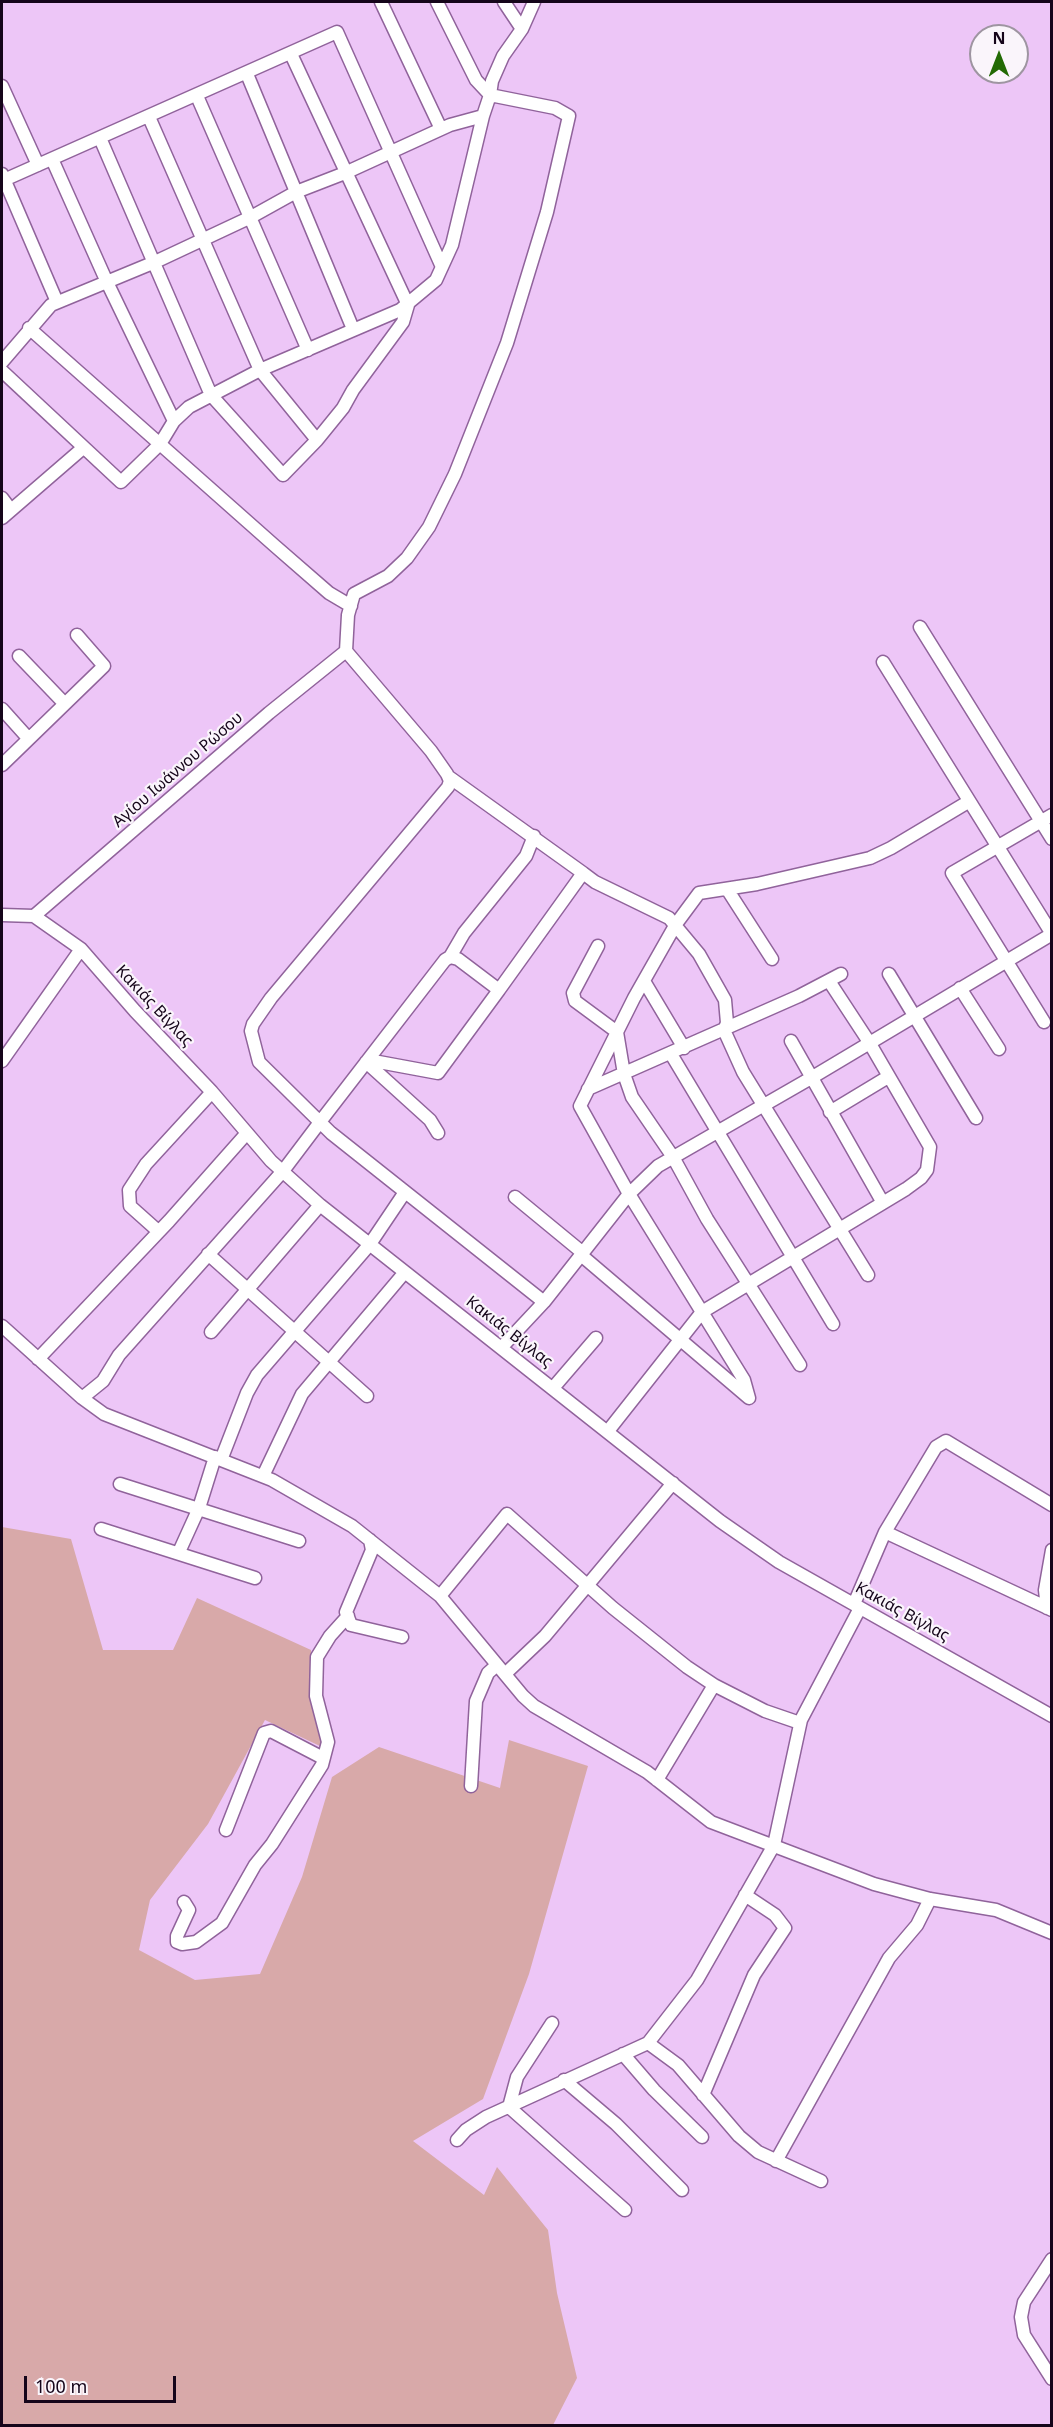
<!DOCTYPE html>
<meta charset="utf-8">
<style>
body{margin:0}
#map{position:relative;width:1053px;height:2427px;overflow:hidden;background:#edc6f7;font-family:"Noto Sans",sans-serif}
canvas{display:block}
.frame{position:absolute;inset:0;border:3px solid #15051a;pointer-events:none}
.north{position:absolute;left:969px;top:24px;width:60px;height:60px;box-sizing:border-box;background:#faf5fb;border:2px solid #9e95a1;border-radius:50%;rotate:0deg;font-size:16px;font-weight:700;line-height:24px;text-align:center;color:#15051a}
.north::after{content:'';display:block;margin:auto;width:21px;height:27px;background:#226a04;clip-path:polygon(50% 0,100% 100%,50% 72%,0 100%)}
.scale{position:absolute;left:24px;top:2376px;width:152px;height:27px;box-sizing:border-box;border:3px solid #15051a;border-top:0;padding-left:8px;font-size:18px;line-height:21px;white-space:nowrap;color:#15051a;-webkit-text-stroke:4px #faf5fb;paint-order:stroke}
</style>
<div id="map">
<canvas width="1053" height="2427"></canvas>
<div class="frame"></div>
<div class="north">N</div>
<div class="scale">100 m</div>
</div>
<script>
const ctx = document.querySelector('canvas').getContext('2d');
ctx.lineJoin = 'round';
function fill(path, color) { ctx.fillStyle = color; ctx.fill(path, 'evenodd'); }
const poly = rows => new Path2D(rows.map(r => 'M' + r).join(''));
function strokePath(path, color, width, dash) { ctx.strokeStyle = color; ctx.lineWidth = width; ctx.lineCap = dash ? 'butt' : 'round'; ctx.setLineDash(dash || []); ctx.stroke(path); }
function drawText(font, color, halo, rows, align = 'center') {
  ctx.font = font + ' "Noto Sans",sans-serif'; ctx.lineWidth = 4.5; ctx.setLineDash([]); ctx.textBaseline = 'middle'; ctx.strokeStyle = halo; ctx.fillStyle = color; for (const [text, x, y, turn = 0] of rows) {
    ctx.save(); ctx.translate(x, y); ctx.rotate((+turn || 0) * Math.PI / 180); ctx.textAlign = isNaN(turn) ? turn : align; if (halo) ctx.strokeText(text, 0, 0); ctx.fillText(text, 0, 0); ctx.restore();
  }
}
fill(poly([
 [2,1527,71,1539,103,1650,173,1650,197,1598,311,1650,314,1698,322,1747,265,1720,208,1824,150,1900,139,1950,195,1980,260,1974,302,1877,332,1777,379,1747,500,1788,509,1740,588,1766,529,1974,483,2099,413,2141,484,2195,497,2167,548,2230,557,2293,577,2378,553,2425,2,2425]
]), '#d8a9a9');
const minor = poly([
 [381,2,441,129],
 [437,2,476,80,490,95],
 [504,2,522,29],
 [247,74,353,329],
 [2,86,38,165],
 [490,95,492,81,503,56,522,29,534,2],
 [197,96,308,350],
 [149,117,260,370,317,440],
 [100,138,211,395,283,475,317,440,343,408,353,390,403,322,408,305,291,54],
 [52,159,106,280,174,421],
 [2,174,57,302],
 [4,180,337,32,442,267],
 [29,328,275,546,329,593,351,606],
 [2,362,51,305,155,262,251,217,296,192,345,173,450,125,483,116,490,95,555,108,569,116,547,212,507,343,455,474,429,527,407,558,388,576,354,594,348,615,346,651,431,751,447,774,450,781,448,787,271,998,253,1024,251,1031,259,1062,331,1133,544,1302],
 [2,371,121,482,160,444,174,421,189,407,260,370,400,310,436,280,452,245,483,116],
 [2,498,11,510],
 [2,518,83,448],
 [920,627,1052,839],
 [19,656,64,703],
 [883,662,1052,934],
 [2,709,28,738],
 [2,765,104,666,77,635],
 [449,777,583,873,499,990],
 [583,873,595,882,669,918,699,954,725,1000,727,1023,724,1030,743,1072,868,1275],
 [727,889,772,959],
 [2,915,34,916,81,949,135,1011,212,1092,271,1161,320,1205,720,1521,779,1562,1052,1716],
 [34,916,269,713,346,651],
 [598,946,573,993,575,1001,617,1032,624,1074,632,1097,673,1157,707,1219,800,1365],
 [450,957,464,933,526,856,534,836],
 [889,974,976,1118],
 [644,981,684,1048],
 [960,988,999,1049],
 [1044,1022,952,873,1052,815],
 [791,1041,883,1203],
 [671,1054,833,1324],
 [2,1061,81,949],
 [366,1062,430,1120,438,1133],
 [588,1089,799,996,841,974],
 [830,1112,888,1077],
 [515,1197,583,1253],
 [158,1231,130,1206,129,1190,146,1164,212,1092],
 [208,1254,367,1396],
 [581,1255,749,1398,744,1380,629,1194,658,1166,811,1078,1052,934],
 [2,1326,82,1398,104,1414,272,1480,352,1526,440,1596,523,1696,534,1706,647,1772,711,1822,874,1884,930,1899,996,1910,1052,1933],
 [211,1332,320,1205],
 [501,1348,544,1302,629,1194,580,1106,634,998,676,924,699,893,757,884,870,858,891,848,968,802],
 [38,1359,169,1221,247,1133],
 [553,1388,596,1338],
 [82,1398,103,1381,119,1355,283,1171,320,1122,445,960,450,957,458,959,499,990,438,1073,368,1060],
 [608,1431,702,1312,906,1189,921,1178,927,1170,930,1147,869,1042,829,981],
 [221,1460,247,1393,257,1375,370,1244,405,1192],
 [263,1476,302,1394,405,1272],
 [120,1484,299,1541],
 [101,1529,255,1578],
 [885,1532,936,1447,946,1441,1052,1505],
 [370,1540,372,1550,346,1612,351,1625,402,1637],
 [179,1552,199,1508,215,1457],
 [440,1596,507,1514,613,1608,687,1667,714,1685,765,1711,800,1723],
 [854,1604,885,1532,1052,1610],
 [1047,1608,1045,1590,1052,1550],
 [505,1674,545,1636,673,1483],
 [657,1780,714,1685],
 [471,1786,476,1701,488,1673,497,1665],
 [226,1830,264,1733,271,1731,323,1758],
 [184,1902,189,1910,177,1936,177,1942,182,1944,196,1942,222,1923,255,1865,272,1844,322,1765,328,1742,316,1696,317,1657,330,1636,348,1616],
 [552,2023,517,2077,509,2107,625,2210],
 [648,2043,678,2065,739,2136,758,2152,821,2181],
 [623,2054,654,2090,702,2137],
 [564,2080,616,2124,682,2190],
 [703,2095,754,1975,785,1928,775,1915,745,1895],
 [457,2140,466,2130,486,2117,648,2043,697,1980,774,1845,801,1720,860,1608],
 [776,2161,889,1958,917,1925,930,1899],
 [1052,2259,1024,2302,1021,2317,1024,2335,1052,2379]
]);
strokePath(minor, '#90639b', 15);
strokePath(minor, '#fff', 12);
drawText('16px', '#15051a', '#faf5fb', [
 ["Αγίου Ιωάννου Ρώσου",178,770,-41],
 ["Κακιάς Βίγλας",154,1006,47],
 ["Κακιάς Βίγλας",509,1332,38],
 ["Κακιάς Βίγλας",902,1612,29]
]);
</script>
